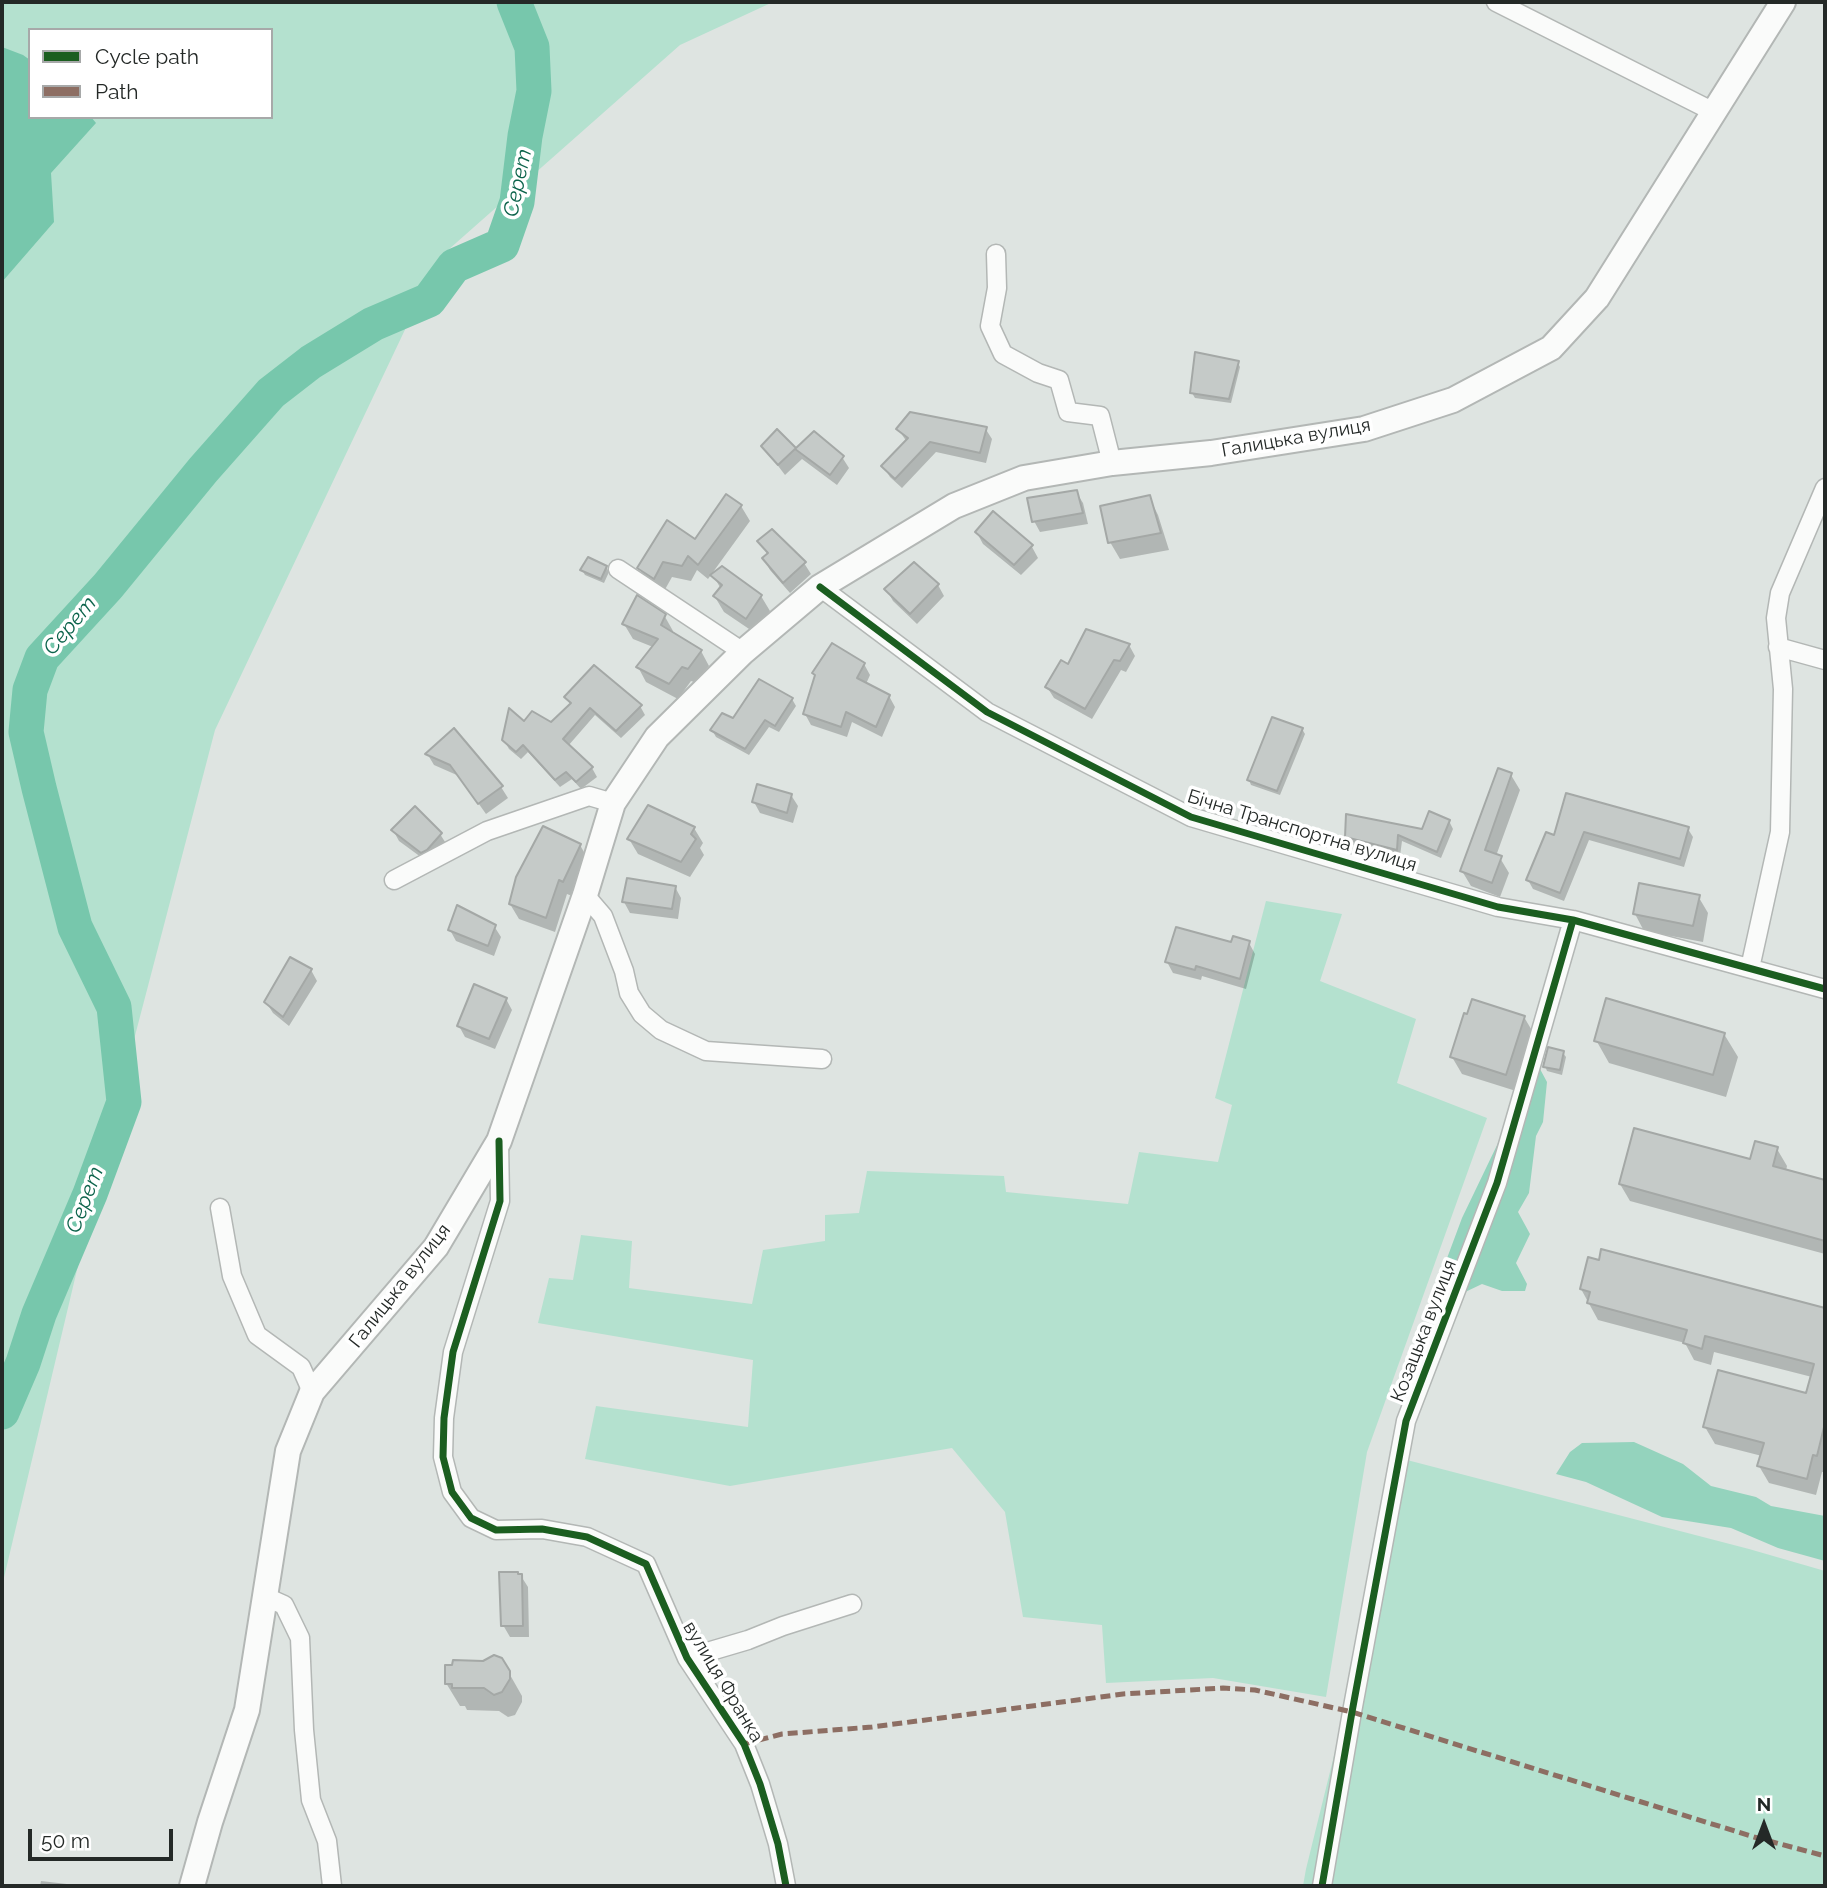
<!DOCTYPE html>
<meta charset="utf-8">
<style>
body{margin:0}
#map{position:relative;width:1827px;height:1888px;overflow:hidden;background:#dee4e1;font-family:Raleway,sans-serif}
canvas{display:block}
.frame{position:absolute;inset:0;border:4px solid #242927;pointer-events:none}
.legend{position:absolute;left:28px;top:28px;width:245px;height:91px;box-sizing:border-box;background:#fff;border:2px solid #a7a9a9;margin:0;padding:9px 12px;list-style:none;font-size:21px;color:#242927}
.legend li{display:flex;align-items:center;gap:14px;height:35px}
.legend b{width:35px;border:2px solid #a7a9a9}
.north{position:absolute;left:1729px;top:1790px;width:70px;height:70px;-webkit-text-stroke:5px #fff;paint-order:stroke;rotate:0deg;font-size:19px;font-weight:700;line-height:28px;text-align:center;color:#242927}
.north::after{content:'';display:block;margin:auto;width:24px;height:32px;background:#242927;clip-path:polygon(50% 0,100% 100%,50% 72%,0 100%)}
.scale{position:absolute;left:28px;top:1829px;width:145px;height:32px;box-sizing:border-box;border:4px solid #242927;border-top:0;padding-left:9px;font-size:21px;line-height:24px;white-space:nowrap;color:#242927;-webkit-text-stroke:5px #fff;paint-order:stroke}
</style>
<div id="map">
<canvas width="1827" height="1888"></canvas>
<div class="frame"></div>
<ul class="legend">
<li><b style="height:9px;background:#1b5e20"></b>Cycle path</li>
<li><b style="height:9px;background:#8d6e63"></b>Path</li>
</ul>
<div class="north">N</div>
<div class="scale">50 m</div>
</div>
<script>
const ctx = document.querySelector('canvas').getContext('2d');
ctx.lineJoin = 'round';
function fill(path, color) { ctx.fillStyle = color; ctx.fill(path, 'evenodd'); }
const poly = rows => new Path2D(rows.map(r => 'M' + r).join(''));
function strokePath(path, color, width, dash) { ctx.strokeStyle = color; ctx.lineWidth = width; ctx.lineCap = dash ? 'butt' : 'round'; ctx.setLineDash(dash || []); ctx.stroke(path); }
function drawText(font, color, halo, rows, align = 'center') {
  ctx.font = font + ' Raleway,sans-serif'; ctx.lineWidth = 7; ctx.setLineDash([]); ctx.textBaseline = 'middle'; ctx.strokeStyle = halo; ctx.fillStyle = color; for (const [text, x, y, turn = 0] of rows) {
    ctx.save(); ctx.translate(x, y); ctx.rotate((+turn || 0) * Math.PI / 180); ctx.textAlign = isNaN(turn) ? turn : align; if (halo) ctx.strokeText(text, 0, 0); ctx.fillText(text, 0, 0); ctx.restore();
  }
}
fill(poly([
 [2,2,773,2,680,45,439,258,215,730,109,1135,2,1586],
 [30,30,271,30,271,117,30,117],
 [1266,901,1342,914,1320,981,1416,1019,1397,1083,1487,1118,1367,1452,1326,1697,1213,1678,1106,1683,1102,1625,1023,1617,1005,1512,952,1448,730,1486,585,1459,596,1406,748,1427,753,1360,538,1323,549,1278,573,1280,581,1235,632,1241,629,1288,752,1304,763,1250,825,1241,825,1215,859,1213,867,1171,1004,1176,1006,1192,1128,1204,1139,1152,1218,1162,1232,1105,1215,1098],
 [1407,1460,1749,1549,1825,1571,1825,1886,1303,1886,1306,1869]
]), '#b4e1cf');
fill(poly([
 [1540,1069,1547,1082,1543,1122,1536,1136,1529,1193,1518,1212,1530,1234,1516,1263,1527,1284,1525,1291,1502,1291,1482,1284,1461,1294,1445,1291,1443,1269,1462,1218,1499,1141,1518,1075],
 [1634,1442,1683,1464,1711,1486,1756,1497,1771,1506,1825,1516,1825,1561,1778,1548,1731,1528,1662,1517,1586,1482,1556,1474,1570,1452,1582,1443]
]), '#94d3bd');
fill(poly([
 [2,47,23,55,30,60,30,117,91,117,96,123,51,173,54,222,2,282]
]), '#77c7ac');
fill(poly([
 [1238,363,1240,367,1231,403,1195,398,1192,393],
 [985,428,992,439,986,463,936,452,902,488,890,477,883,466,907,442,898,429],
 [777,431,796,450,814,433,842,457,849,468,837,485,802,459,785,475,763,446],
 [1076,492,1083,503,1088,524,1040,532,1034,521],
 [1149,497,1158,515,1169,550,1120,559,1110,542],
 [741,506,750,521,708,579,697,570,691,581,672,577,663,593,648,584,639,568,696,541],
 [994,514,1032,547,1038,558,1021,575,983,544,977,533],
 [759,541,804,563,811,574,790,593,770,570,764,559,768,555],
 [606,567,609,572,604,583,585,575,582,570],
 [713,575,761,596,770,611,755,633,724,612,715,597,721,589],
 [938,585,944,596,917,624,893,601,887,590],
 [664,615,673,631,672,633,701,651,709,666,697,683,691,681,678,699,646,682,638,667,653,647,633,639,624,624],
 [1129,645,1135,656,1126,672,1121,670,1092,719,1054,698,1047,687,1069,667],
 [864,664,870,675,866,684,889,696,895,707,882,737,852,722,847,737,811,725,805,714],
 [566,697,640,706,645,715,621,738,595,715,568,746,592,768,597,777,581,789,572,779,560,787,528,752,521,759,509,749,504,740,524,723,552,724,571,706],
 [792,699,796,706,779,732,769,727,749,755,716,737,712,730],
 [1302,729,1305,734,1280,795,1251,785,1249,780],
 [428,755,501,787,508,798,486,814,459,776,434,765],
 [1511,775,1520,790,1496,856,1500,858,1509,873,1500,897,1471,886,1462,871],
 [791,795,798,806,793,823,760,813,754,802],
 [1567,795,1688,829,1693,837,1684,867,1589,840,1564,901,1533,889,1528,880,1555,837],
 [1449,821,1453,829,1441,858,1402,841,1400,856,1351,844,1346,836,1423,830],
 [694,828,703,843,700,848,704,855,690,877,638,854,629,839],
 [393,830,440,834,447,845,429,863,399,841],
 [580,845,589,861,572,896,567,894,555,932,519,919,510,904],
 [675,887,681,898,678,919,630,913,624,902],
 [1698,896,1708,913,1703,942,1644,931,1635,914],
 [494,926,501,937,494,956,456,941,450,930],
 [1249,943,1255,954,1246,989,1202,976,1201,980,1173,973,1167,962,1232,944],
 [311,970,317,981,289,1026,273,1013,266,1002],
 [506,999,512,1010,495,1049,465,1037,459,1026],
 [1469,1016,1524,1017,1534,1034,1516,1091,1462,1074,1452,1057],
 [1724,1034,1738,1057,1726,1097,1609,1063,1596,1040],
 [1563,1053,1566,1057,1562,1075,1547,1071,1545,1066],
 [1777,1149,1787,1166,1786,1171,1825,1182,1825,1254,1630,1201,1620,1184,1752,1161],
 [1603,1252,1825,1309,1825,1472,1822,1472,1816,1495,1769,1483,1759,1466,1762,1456,1715,1444,1705,1427,1807,1396,1812,1377,1714,1352,1711,1365,1694,1360,1685,1343,1598,1320,1581,1289,1600,1262],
 [521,1576,528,1587,529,1637,510,1637,503,1625],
 [501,1659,522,1696,522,1702,515,1715,508,1717,499,1711,467,1710,465,1706,460,1706,446,1683,483,1662],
 [41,1881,84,1886,40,1886]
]), '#0003');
strokePath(poly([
 [2,1412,23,1363,39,1314,90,1194,124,1102,114,1007,75,927,39,788,26,732,30,690,42,658,108,586,203,470,271,393,311,362,373,324,429,300,454,266,502,245,517,202,525,136,534,91,532,47,514,2]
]), '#77c7ac', 35);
const building = poly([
 [1195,352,1239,361,1229,399,1190,393,1195,352],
 [910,412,987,427,980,453,930,442,895,479,881,466,908,438,896,429,910,412],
 [777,429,796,448,814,431,844,456,830,475,795,449,778,465,761,446,777,429],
 [1077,490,1083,513,1032,522,1027,498,1077,490],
 [726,494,742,505,698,565,688,556,682,566,663,562,654,579,637,568,667,520,695,539,726,494],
 [1150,495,1161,533,1108,543,1100,506,1150,495],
 [993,511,1033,545,1014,565,975,532,993,511],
 [772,529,806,562,783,583,762,558,768,553,757,541,772,529],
 [588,557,607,566,601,579,580,570,588,557],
 [914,562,939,584,910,614,884,589,914,562],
 [722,566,762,595,746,619,713,596,722,585,710,575,722,566],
 [637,595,666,614,661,625,702,650,688,669,682,667,669,684,636,667,658,639,622,624,637,595],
 [1086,629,1130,644,1120,661,1114,660,1085,709,1045,687,1061,660,1068,664,1086,629],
 [832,643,865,663,857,678,890,695,876,727,846,712,841,727,803,714,815,675,812,673,832,643],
 [594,665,642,705,616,731,590,708,563,739,593,767,576,782,566,772,555,780,523,745,516,752,502,740,509,708,524,721,532,711,551,722,571,703,564,697,594,665],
 [759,679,793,698,775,726,765,720,745,749,710,730,722,713,733,718,759,679],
 [1272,717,1303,728,1277,791,1247,780,1272,717],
 [454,728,503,786,478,804,450,765,425,754,454,728],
 [1498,768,1512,773,1485,850,1502,856,1492,883,1460,871,1498,768],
 [757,784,792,794,787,813,752,802,757,784],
 [1566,793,1689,827,1680,859,1584,832,1560,893,1526,880,1546,832,1554,835,1566,793],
 [648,805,695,827,691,834,696,839,681,862,627,839,648,805],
 [415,806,442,833,427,850,421,853,391,830,415,806],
 [1429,811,1450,820,1437,852,1398,835,1397,850,1345,837,1346,814,1422,829,1429,811],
 [543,826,581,844,563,882,559,880,546,918,509,904,516,877,543,826],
 [627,878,676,886,672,909,622,902,627,878],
 [1639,883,1700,895,1693,926,1633,914,1639,883],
 [457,905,496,925,488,946,448,930,457,905],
 [1176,927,1231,942,1233,936,1250,941,1240,979,1196,966,1195,970,1165,962,1176,927],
 [290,957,312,969,283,1017,264,1002,290,957],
 [474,984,507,998,489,1039,457,1026,474,984],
 [1606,998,1725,1033,1713,1075,1594,1041,1606,998],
 [1472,999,1525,1016,1506,1075,1450,1057,1464,1013,1467,1014,1472,999],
 [1548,1047,1564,1051,1560,1070,1543,1067,1548,1047],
 [1634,1128,1750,1159,1755,1141,1778,1147,1773,1166,1825,1180,1825,1241,1619,1184,1634,1128],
 [1601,1249,1825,1308,1825,1423,1817,1456,1813,1455,1807,1479,1757,1466,1764,1443,1703,1427,1718,1370,1806,1393,1814,1364,1705,1336,1702,1349,1683,1343,1687,1330,1587,1303,1590,1292,1580,1289,1588,1257,1599,1260,1601,1249],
 [499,1572,518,1572,518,1574,522,1574,523,1626,501,1626,499,1572],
 [494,1655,502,1658,510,1671,510,1679,502,1692,494,1695,484,1688,452,1688,452,1684,445,1684,445,1665,452,1665,453,1660,483,1661,494,1655]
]);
fill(building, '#c5cac8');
strokePath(building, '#a4a8a6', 2);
const street = poly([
 [1496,2,1714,112],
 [996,254,997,288,990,326,1003,354,1038,373,1059,380,1068,412,1100,416,1112,463],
 [618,569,743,652],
 [820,587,987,712,1191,817,1498,907,1573,920,1825,989],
 [1778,647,1825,660],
 [394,880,487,831,589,796,613,803],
 [585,895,603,916,624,971,629,993,642,1014,661,1030,706,1051,822,1059],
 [1750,968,1780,832,1783,689,1776,618,1780,593,1825,488],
 [499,1141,500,1201,453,1352,444,1418,443,1457,452,1492,471,1518,496,1530,542,1529,587,1537,646,1564,687,1658,744,1744,760,1784,778,1844,786,1886],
 [220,1208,232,1276,257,1335,301,1367,312,1392],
 [266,1597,284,1605,300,1638,304,1730,311,1800,327,1841,332,1886],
 [687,1658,748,1640,783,1626,852,1604],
 [1322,1886,1352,1712,1406,1421,1497,1183,1573,920]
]);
const secondary = poly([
 [192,1886,210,1822,247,1710,288,1451,312,1392,436,1247,499,1141,585,895,613,803,657,737,743,652,820,587,954,506,1024,478,1112,463,1211,453,1364,429,1453,400,1551,348,1597,298,1783,2]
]);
strokePath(street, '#b3b7b5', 21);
strokePath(secondary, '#b3b7b5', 28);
strokePath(street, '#fafbfa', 18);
strokePath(secondary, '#fafbfa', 24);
strokePath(poly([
 [744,1744,782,1734,872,1727,1123,1694,1223,1688,1255,1690,1352,1712,1754,1837,1825,1856]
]), '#8d6e63', 5, [10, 5]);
strokePath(poly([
 [820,587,987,712,1191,817,1498,907,1573,920,1825,989],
 [499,1141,500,1201,453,1352,444,1418,443,1457,452,1492,471,1518,496,1530,542,1529,587,1537,646,1564,687,1658,744,1744,760,1784,778,1844,786,1886],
 [1322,1886,1352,1712,1406,1421,1497,1183,1573,920]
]), '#1b5e20', 7);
drawText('19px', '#242927', '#fff', [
 ["Галицька вулиця",1296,438,-10],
 ["Бічна Транспортна вулиця",1302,831,17],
 ["Галицька вулиця",400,1286,-52],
 ["Козацька вулиця",1424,1331,-69],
 ["вулиця Франка",723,1682,59]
]);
drawText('italic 21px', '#0d644c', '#fff', [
 ["Серет",518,183,-78],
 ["Серет",70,626,-50],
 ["Серет",85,1200,-69]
]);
</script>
